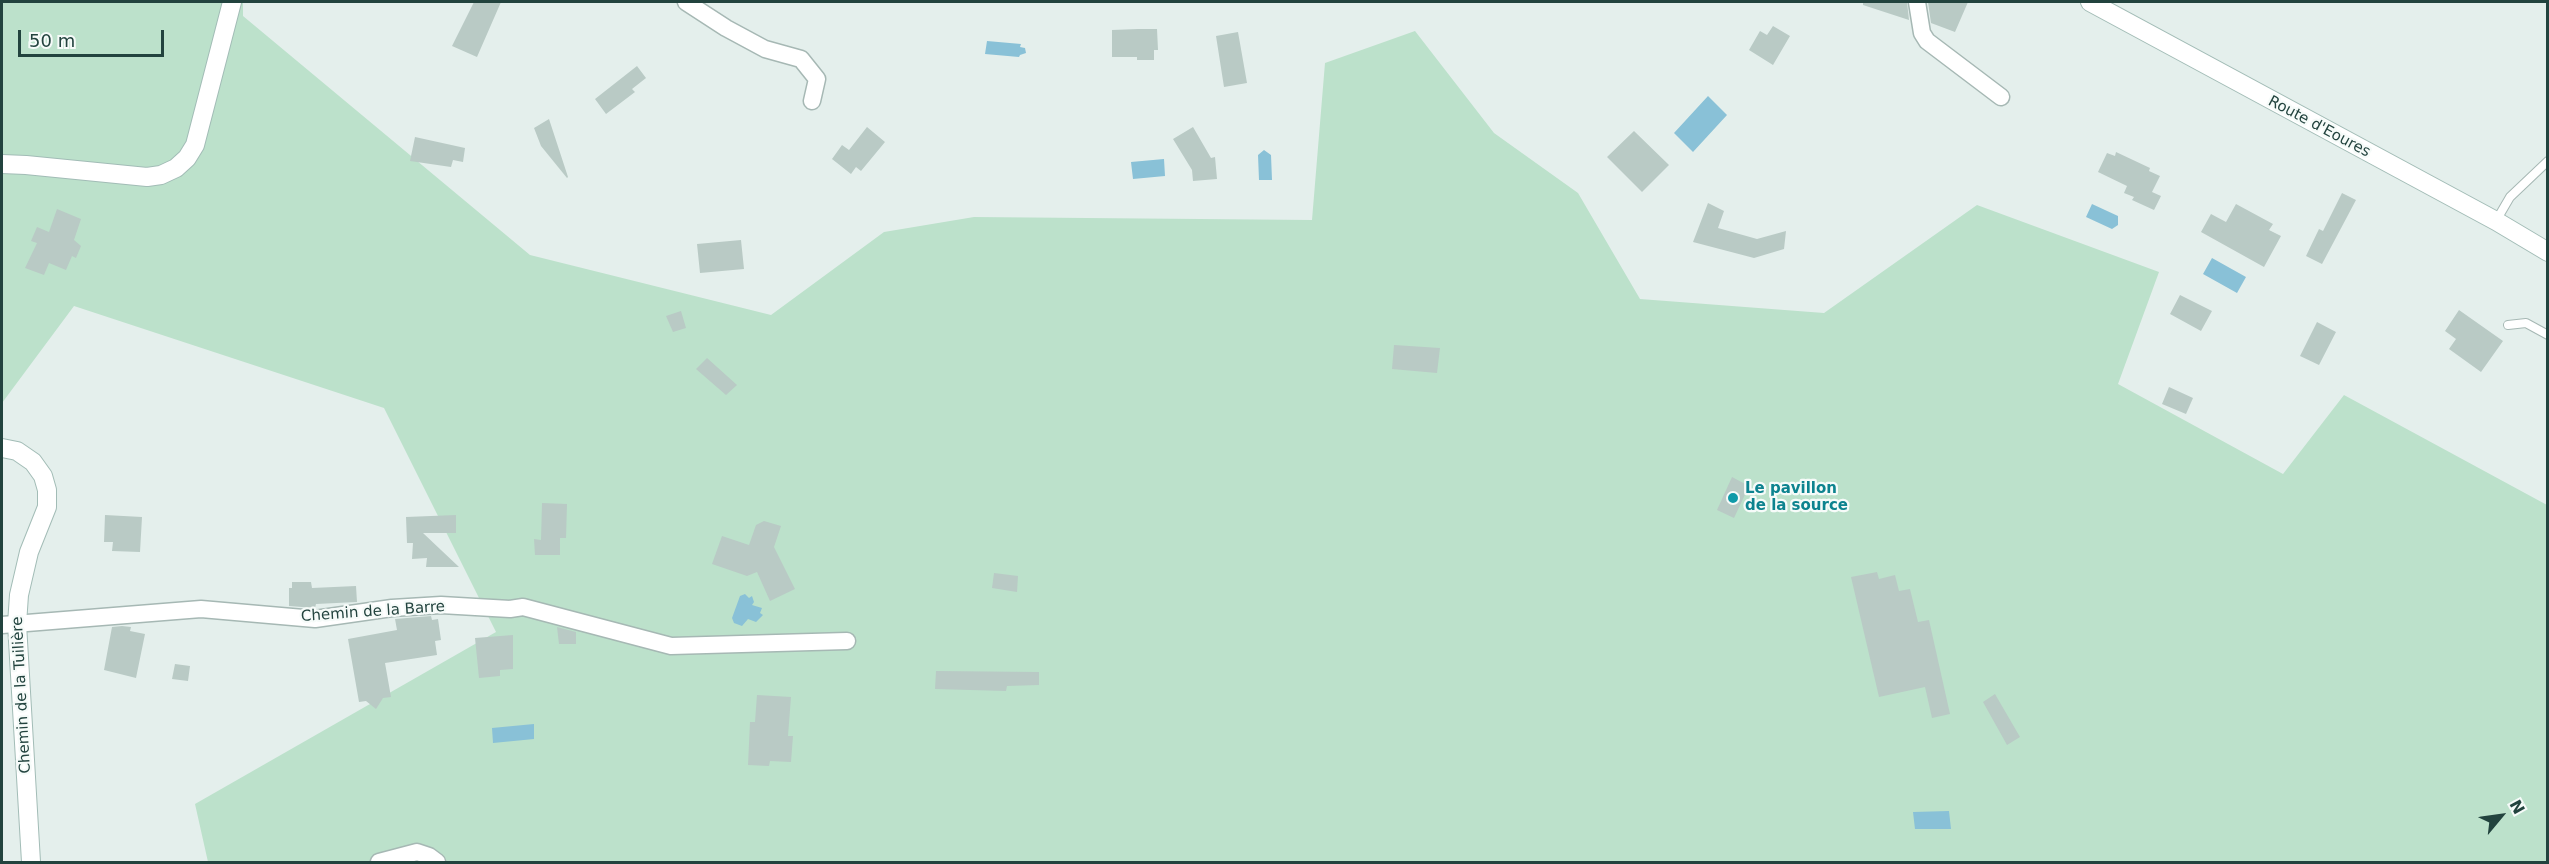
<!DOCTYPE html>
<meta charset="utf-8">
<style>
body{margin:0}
#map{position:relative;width:2549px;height:864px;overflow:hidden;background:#e4efec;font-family:"DejaVu Sans",sans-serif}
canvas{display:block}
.frame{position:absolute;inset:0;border:3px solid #22433e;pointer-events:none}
.north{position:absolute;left:2471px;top:786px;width:60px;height:60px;-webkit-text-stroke:4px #f6fbf9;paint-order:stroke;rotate:61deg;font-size:16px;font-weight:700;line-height:24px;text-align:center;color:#22433e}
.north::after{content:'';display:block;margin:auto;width:21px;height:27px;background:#22433e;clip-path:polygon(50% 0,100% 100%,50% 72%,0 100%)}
.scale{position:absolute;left:18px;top:30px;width:146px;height:27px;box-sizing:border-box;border:3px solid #22433e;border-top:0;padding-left:8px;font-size:18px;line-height:21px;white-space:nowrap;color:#22433e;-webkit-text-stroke:4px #f6fbf9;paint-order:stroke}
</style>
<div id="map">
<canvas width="2549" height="864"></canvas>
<div class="frame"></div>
<div class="north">N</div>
<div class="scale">50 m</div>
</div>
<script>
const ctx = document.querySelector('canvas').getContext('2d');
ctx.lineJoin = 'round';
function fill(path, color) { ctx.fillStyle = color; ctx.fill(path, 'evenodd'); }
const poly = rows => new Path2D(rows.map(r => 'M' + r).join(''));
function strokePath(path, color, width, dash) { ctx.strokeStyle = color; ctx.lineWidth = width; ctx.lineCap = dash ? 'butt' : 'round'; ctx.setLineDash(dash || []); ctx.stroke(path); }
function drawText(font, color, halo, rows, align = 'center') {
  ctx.font = font + ' "DejaVu Sans",sans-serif'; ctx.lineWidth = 4.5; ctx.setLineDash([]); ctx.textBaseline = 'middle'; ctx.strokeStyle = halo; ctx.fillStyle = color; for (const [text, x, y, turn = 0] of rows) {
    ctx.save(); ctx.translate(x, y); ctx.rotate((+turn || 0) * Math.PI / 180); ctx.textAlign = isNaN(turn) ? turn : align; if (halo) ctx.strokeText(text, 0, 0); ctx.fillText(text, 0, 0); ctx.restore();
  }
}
fill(poly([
 [2,2,243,2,243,16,530,255,771,315,884,232,974,217,1312,220,1325,63,1415,31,1494,133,1578,193,1640,299,1824,313,1977,205,2159,272,2118,384,2283,474,2344,395,2547,505,2547,862,208,862,195,804,496,632,384,408,74,306,2,403]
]), '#bce1cb');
fill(poly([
 [987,41,1021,44,1020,47,1025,48,1026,53,1020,55,1019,57,985,54],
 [1708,96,1727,115,1693,152,1674,133],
 [1264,150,1271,155,1272,180,1259,180,1258,155],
 [1164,159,1165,176,1133,179,1131,162],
 [2092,204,2118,216,2118,225,2112,229,2086,217],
 [2212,258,2246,277,2237,293,2203,274],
 [745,594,749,598,752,596,754,602,752,605,762,608,760,613,763,615,756,622,748,619,742,626,734,623,732,618,740,596],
 [534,724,534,739,493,743,492,728],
 [1949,811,1951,829,1915,829,1913,812]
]), '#89c1d7');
fill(poly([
 [474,2,501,2,477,57,452,46],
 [1863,2,1907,2,1909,20,1863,5],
 [1928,2,1968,2,1955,32,1931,23],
 [1773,26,1790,36,1773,65,1749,50,1760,31,1767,35],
 [1138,29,1157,29,1158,50,1154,50,1154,60,1137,60,1137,57,1112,57,1112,30],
 [1238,32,1247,83,1224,87,1216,36],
 [637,66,646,78,632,89,635,92,606,114,595,99],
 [549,119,568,177,567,178,541,146,534,128],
 [867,127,885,142,861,171,856,167,851,174,832,159,842,145,849,150],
 [1193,127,1211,158,1215,157,1217,179,1193,181,1192,170,1173,139],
 [1634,131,1669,165,1642,192,1607,157],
 [415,137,465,148,463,162,453,160,451,167,410,161],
 [2116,152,2150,168,2149,171,2160,176,2152,192,2161,196,2154,210,2132,200,2134,197,2124,193,2127,186,2098,172,2107,153,2115,156],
 [2342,193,2356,200,2322,264,2306,256,2319,229,2323,231],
 [1708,203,1724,211,1718,228,1757,239,1786,231,1784,249,1754,258,1693,242],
 [2236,204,2273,224,2269,230,2281,236,2264,267,2201,232,2211,214,2226,222],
 [57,209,81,219,74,240,81,246,76,258,72,256,66,270,49,263,44,275,25,268,37,243,31,241,37,227,49,232],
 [741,240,744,269,700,273,697,244],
 [2180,295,2212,311,2201,331,2170,314],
 [2459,310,2503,341,2481,372,2449,349,2456,339,2445,331],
 [681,311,686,328,673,332,666,316],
 [2317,322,2336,332,2319,365,2300,356],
 [1394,345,1440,348,1437,373,1392,369],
 [707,358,737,385,726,395,696,369],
 [2169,387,2193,398,2186,414,2162,404],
 [1732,477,1749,486,1734,518,1717,510],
 [542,503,567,504,566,538,560,538,560,555,535,555,534,539,541,540],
 [105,515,142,517,140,552,112,551,113,542,104,542],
 [456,515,456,533,423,533,459,567,426,567,427,558,412,559,413,543,407,543,406,517],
 [764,521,781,526,774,547,795,589,770,601,757,572,747,576,712,564,722,536,749,545,756,525],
 [1877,572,1879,579,1895,575,1899,591,1910,589,1918,622,1929,620,1950,714,1932,718,1925,687,1879,697,1851,577],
 [994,573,1018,576,1017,592,992,588],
 [292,582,311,582,312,588,356,586,357,602,316,604,315,608,289,606,289,588,292,588],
 [431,616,432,620,438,619,441,640,435,641,437,655,385,663,391,697,383,698,376,709,366,701,359,702,348,639,397,630,395,619],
 [122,626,131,627,130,631,145,634,136,678,104,670,112,627],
 [557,627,576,632,576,644,559,644],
 [513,635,513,669,500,670,500,676,479,678,475,638],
 [175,664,190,666,188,681,172,679],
 [936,671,1039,672,1039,685,1007,686,1006,691,935,689],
 [1995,694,2020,737,2007,745,1983,702],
 [757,695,791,697,788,736,793,736,791,762,770,761,769,766,748,765,750,722,755,722]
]), '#b9cac5');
const lane = poly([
 [2496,221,2510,197,2548,161],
 [2508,325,2526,323,2548,335]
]);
const street = poly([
 [686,2,726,28,765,49,801,59,817,79,812,101],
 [1917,2,1922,33,1927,41,2001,97],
 [2,625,201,609,315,619,392,608,441,605,510,609,523,607,671,646,847,641],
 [379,862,417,852,429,856,437,862]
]);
const secondary = poly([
 [2090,2,2496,221,2548,252],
 [2,164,26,165,147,177,161,175,176,168,187,158,195,145,232,2],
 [2,448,17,451,33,462,43,476,47,490,47,507,29,552,19,595,17,624,31,862]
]);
strokePath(lane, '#a6b8b4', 10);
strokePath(street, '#a6b8b4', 19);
strokePath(secondary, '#a2bcb6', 20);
strokePath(lane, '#fff', 8);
strokePath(street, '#fff', 16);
strokePath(secondary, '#fff', 18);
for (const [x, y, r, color] of [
 [1733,498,6,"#0f9aa8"]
]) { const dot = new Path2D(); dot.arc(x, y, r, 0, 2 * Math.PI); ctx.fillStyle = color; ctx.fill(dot); strokePath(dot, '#f6fbf9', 2); }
drawText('15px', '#22433e', '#f6fbf9', [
 ["Route d'Eoures",2319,127,28],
 ["Chemin de la Barre",373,612,-4],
 ["Chemin de la Tuilière",22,695,-93]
]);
drawText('bold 15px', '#0d838f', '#f6fbf9', [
 ["Le pavillon",1745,489],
 ["de la source",1745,506]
], 'left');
</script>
